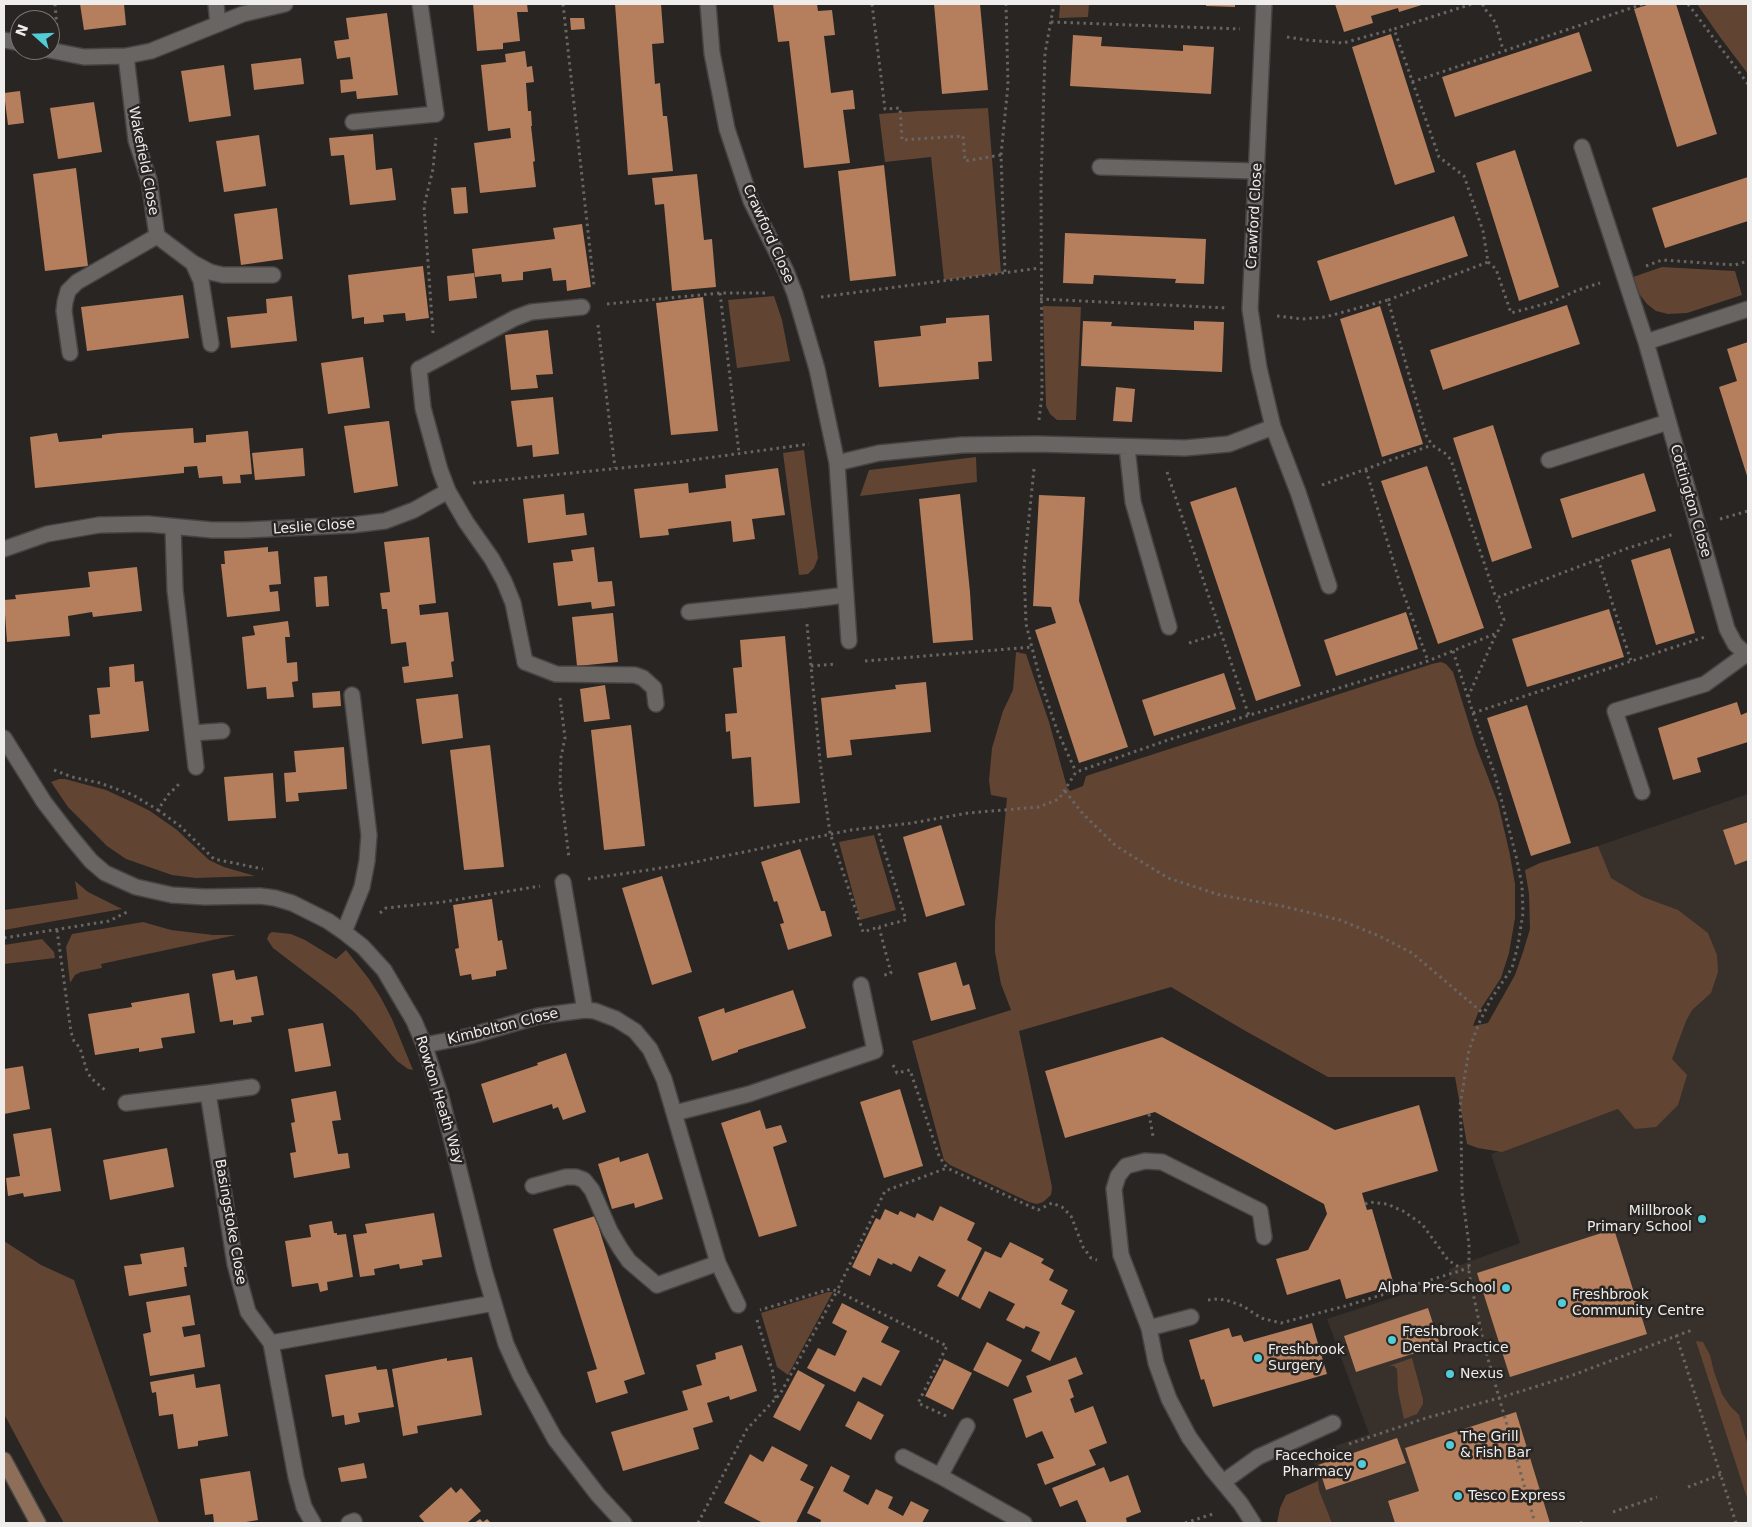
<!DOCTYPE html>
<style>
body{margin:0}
#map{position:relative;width:1752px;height:1527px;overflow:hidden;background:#282523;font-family:"DejaVu Sans",sans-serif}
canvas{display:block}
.frame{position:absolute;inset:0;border:5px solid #efedec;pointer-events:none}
.north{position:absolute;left:10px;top:10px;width:50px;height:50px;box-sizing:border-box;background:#282523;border:1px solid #787573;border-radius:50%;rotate:290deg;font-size:14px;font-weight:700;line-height:20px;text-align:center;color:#efedec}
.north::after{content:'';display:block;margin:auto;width:18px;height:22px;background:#52ccd6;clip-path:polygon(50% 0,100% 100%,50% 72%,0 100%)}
</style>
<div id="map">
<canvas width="1752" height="1527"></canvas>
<div class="frame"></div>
<div class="north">N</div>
</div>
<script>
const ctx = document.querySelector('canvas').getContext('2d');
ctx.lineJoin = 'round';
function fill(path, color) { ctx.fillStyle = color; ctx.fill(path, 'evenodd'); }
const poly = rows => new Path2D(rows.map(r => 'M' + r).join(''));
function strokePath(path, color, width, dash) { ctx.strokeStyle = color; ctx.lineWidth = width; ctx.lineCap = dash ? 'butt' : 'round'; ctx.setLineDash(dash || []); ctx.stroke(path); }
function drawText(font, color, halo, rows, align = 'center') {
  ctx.font = font + ' "DejaVu Sans",sans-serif'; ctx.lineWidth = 5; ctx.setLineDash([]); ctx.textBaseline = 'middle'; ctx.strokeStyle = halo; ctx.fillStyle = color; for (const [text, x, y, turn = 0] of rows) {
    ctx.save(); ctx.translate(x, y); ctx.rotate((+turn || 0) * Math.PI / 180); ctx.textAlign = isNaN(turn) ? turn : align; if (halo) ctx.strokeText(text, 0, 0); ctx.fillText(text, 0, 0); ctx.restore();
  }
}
fill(poly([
 [1748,794,1748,1523,1332,1523,1319,1490,1313,1459,1318,1452,1369,1434,1327,1319,1450,1279,1449,1269,1520,1243,1491,1154,1618,1109,1540,863,1598,846]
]), '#38302b');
fill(poly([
 [1060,4,1089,4,1088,17,1059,18],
 [1697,4,1748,4,1748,74,1720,37],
 [988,108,1001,273,944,280,931,157,885,162,879,114,919,111],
 [1662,267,1735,271,1742,295,1687,313,1668,314,1656,311,1647,304,1640,295,1633,277],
 [774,296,782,320,790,361,737,368,728,300],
 [1043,306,1081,307,1076,420,1057,420,1050,414,1046,406],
 [804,450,818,558,814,568,808,574,799,575,783,453],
 [976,457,977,482,860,496,869,470],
 [1016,652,1026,654,1049,722,1067,787,1070,791,1083,786,1086,776,1432,664,1441,662,1446,664,1453,672,1476,746,1498,803,1510,855,1515,884,1515,918,1509,953,1501,978,1478,1013,1473,1026,1488,1023,1515,975,1523,952,1530,929,1529,894,1525,870,1540,863,1598,846,1611,878,1643,897,1678,910,1708,933,1717,955,1718,972,1711,993,1692,1010,1686,1021,1672,1059,1687,1075,1678,1105,1656,1127,1635,1129,1618,1109,1502,1152,1478,1148,1467,1144,1455,1077,1328,1077,1242,1029,1171,987,1019,1031,1052,1187,1051,1195,1043,1202,1037,1204,1029,1202,950,1165,944,1160,912,1041,1011,1010,1001,984,995,952,995,923,1007,798,991,795,989,781,992,748,1003,711,1013,690],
 [59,779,65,779,106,790,134,803,150,811,177,830,209,860,224,867,255,876,196,878,172,875,126,859,107,846,68,807,51,782],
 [874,835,896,910,860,920,839,842],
 [75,881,88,892,122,909,4,930,4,910,78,899],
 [143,922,171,930,213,935,236,935,101,964,102,968,81,972,75,975,70,983,66,947,72,934],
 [272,932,291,934,305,940,336,959,346,950,369,979,381,998,392,1019,413,1070,408,1069,397,1061,355,1013,332,993,273,948,267,939,269,934],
 [42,939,54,952,55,958,4,964,4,945],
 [4,1241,41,1265,74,1280,159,1523,64,1523,42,1485,4,1414],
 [828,1292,833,1292,788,1375,777,1367,761,1313],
 [1696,1341,1703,1342,1710,1355,1714,1372,1722,1394,1730,1406,1739,1415,1748,1446,1748,1501],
 [1412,1358,1423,1399,1423,1404,1417,1414,1404,1419,1398,1391,1397,1369,1394,1366,1389,1366],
 [1318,1481,1319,1490,1332,1523,1277,1523,1280,1508,1286,1495]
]), '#624432');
fill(poly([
 [80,4,124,4,126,25,84,30],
 [473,4,527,4,528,12,517,12,520,41,503,43,503,49,477,51],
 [615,4,661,4,664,43,652,44,655,84,660,83,663,116,667,116,673,171,628,175],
 [773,4,817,4,818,11,832,10,835,35,824,36,831,93,853,90,855,109,843,110,850,163,804,168,789,41,778,42],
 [934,4,980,4,988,90,942,94],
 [1206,4,1235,4,1235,7,1206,6],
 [1335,4,1425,4,1399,12,1398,8,1371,16,1373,23,1344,32],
 [1650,4,1676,4,1717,134,1677,147,1634,9],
 [387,13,398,95,357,99,356,91,341,93,340,80,353,79,350,57,337,59,334,41,349,39,346,18],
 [570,18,584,18,585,29,571,30],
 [1579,32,1592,71,1455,117,1442,77],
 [1391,34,1435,172,1395,185,1352,47],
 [1073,35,1102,37,1101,46,1183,51,1183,45,1214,47,1211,94,1070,86],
 [525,51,527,67,532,66,534,82,526,83,528,111,531,111,532,126,531,126,535,161,533,162,536,187,480,193,474,143,511,138,510,128,488,131,481,65,506,62,505,54],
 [301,58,304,84,254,90,251,64],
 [224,65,231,116,189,122,181,71],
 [20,91,24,123,8,125,4,93],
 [94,102,102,152,58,159,50,108],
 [373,134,376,170,392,168,396,200,350,205,344,155,331,156,329,138],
 [259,135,266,186,224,192,216,141],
 [1515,150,1559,287,1519,301,1476,163],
 [884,165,896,276,850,281,838,171],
 [76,168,88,266,45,271,33,174],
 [697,174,704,240,712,239,716,287,672,291,664,204,655,205,652,178],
 [1748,177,1748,221,1665,248,1652,208],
 [466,187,468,213,454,214,451,188],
 [277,208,283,259,241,265,234,214],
 [1454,216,1468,256,1330,301,1317,261],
 [582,224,591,287,567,291,566,280,553,281,551,268,523,272,523,280,502,282,501,274,475,277,472,249,555,239,553,228],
 [1065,233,1206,239,1204,284,1175,283,1176,279,1094,275,1093,284,1063,283],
 [423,266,429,318,406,321,405,313,383,315,384,322,364,324,364,317,352,319,348,275],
 [474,273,477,298,449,301,447,276],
 [183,295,189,338,87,351,81,307],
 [292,296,297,341,231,348,227,317,267,313,266,299],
 [703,297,718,431,671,435,656,303],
 [1567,305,1580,344,1443,390,1430,350],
 [1380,306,1423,444,1382,457,1340,319],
 [989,315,992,361,978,362,979,379,879,387,874,341,921,336,920,326,946,323,946,318],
 [1083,321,1112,322,1111,326,1194,330,1194,321,1224,322,1222,372,1081,366],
 [548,330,553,374,536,375,538,388,511,390,505,335],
 [1748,342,1748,479,1719,387,1737,381,1727,349],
 [363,357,370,408,328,414,321,363],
 [1116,387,1135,389,1132,422,1113,421],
 [553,397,559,454,533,457,532,445,517,447,511,401],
 [389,421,398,486,354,493,344,426],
 [1493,425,1532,548,1492,562,1453,438],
 [193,428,194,443,206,442,206,435,248,431,252,474,240,475,241,483,223,484,222,476,199,478,197,466,184,467,184,473,35,488,30,437,57,433,59,442,102,438,102,435,118,433],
 [303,448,305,476,255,480,252,453],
 [1427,466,1484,628,1438,644,1381,481],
 [778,468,785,515,752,519,755,539,733,542,731,521,668,529,669,535,640,538,634,489,688,483,689,493,726,488,725,475],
 [1644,473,1656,511,1572,538,1560,499],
 [1236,487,1301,686,1256,701,1190,502],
 [564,494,566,515,584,513,587,535,528,543,523,499],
 [960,494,970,592,973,640,933,643,919,499],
 [1039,495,1085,497,1079,601,1128,747,1079,763,1035,630,1056,623,1051,607,1033,606],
 [429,537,436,603,419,605,420,615,448,612,454,661,451,662,453,677,404,683,402,667,409,666,406,642,391,644,387,609,382,609,380,593,390,592,384,542],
 [268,547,268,552,278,551,281,584,269,585,270,592,278,591,280,611,227,617,221,564,225,564,224,551],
 [594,547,598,582,612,581,615,606,592,609,591,602,558,606,553,563,573,561,571,550],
 [1670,548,1695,633,1656,645,1631,560],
 [137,567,142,611,93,617,92,612,68,616,70,636,7,642,4,600,16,599,15,595,90,587,88,572],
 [327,576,329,606,316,607,314,577],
 [1609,609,1624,657,1527,687,1512,639],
 [1406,612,1418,649,1336,676,1324,640],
 [613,613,618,662,577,666,572,617],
 [288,621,290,637,285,637,287,663,297,662,298,681,292,682,294,697,267,699,266,687,247,689,242,637,255,635,253,626],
 [785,636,800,803,754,807,751,757,732,759,730,731,726,732,725,714,737,713,733,668,742,667,740,640],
 [134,664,135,682,143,681,149,731,91,738,89,715,100,714,97,688,110,687,109,667],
 [1224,673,1236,709,1154,736,1142,700],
 [926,682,931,732,850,740,852,755,827,758,821,698,896,689,895,685],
 [605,685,610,719,584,722,580,689],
 [340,691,341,706,313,708,312,693],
 [458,694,463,738,422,744,416,699],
 [1737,702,1741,715,1748,712,1748,742,1697,758,1701,772,1673,780,1658,728],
 [1527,705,1571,843,1531,856,1487,718],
 [631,725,645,846,604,850,591,730],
 [490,745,504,867,464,870,450,750],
 [344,747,347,789,298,793,299,801,286,802,284,773,296,772,294,751],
 [273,773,276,818,228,821,224,777],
 [1748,822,1748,860,1735,865,1723,830],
 [941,825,965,905,926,917,903,837],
 [800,849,821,911,825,911,832,936,788,950,780,924,784,923,777,901,774,902,761,862],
 [662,876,692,972,652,985,622,888],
 [492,899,498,941,502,940,507,969,496,971,496,976,472,980,471,974,460,976,455,949,459,948,453,905],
 [956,962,963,986,969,984,976,1009,931,1021,918,973],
 [234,970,236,980,257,976,264,1015,251,1017,252,1022,233,1025,233,1020,220,1022,212,974],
 [793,990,806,1028,738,1050,738,1052,712,1061,698,1017,724,1008,725,1013],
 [189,993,195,1033,161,1038,163,1048,139,1052,139,1048,95,1055,88,1014,132,1007,131,1003],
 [323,1023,331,1066,295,1072,288,1029],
 [1162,1037,1335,1130,1419,1105,1438,1171,1362,1193,1367,1210,1372,1209,1394,1285,1346,1299,1340,1279,1287,1295,1276,1259,1308,1250,1327,1214,1324,1204,1155,1112,1065,1138,1045,1071],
 [566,1053,586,1112,563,1120,558,1107,553,1109,552,1104,493,1123,481,1084,538,1065,537,1063],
 [23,1066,30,1109,4,1114,4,1069],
 [900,1089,923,1166,884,1178,860,1102],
 [336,1091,341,1120,332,1121,338,1154,348,1153,350,1168,294,1178,290,1153,296,1152,291,1123,295,1122,291,1099],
 [760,1110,766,1129,781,1125,787,1142,773,1147,797,1226,759,1237,721,1123],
 [51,1128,61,1191,24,1197,23,1193,8,1196,6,1178,20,1176,13,1134],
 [167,1148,174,1187,110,1200,103,1160],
 [648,1153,663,1199,635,1208,634,1203,612,1209,598,1164,619,1157,620,1162],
 [940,1206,975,1223,967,1240,982,1248,958,1297,937,1286,946,1270,919,1256,911,1272,893,1263,892,1265,878,1258,870,1276,852,1267,876,1218,880,1220,885,1209,898,1215,900,1211,915,1218,917,1213,933,1221],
 [434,1213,442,1257,422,1260,423,1265,400,1269,399,1264,374,1269,375,1275,360,1277,353,1235,367,1233,365,1224],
 [595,1216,645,1374,624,1381,628,1393,596,1403,587,1372,597,1369,553,1229],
 [332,1221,334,1233,337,1233,337,1235,346,1234,353,1277,327,1282,328,1290,320,1292,318,1283,292,1287,285,1241,311,1237,309,1225],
 [1614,1229,1647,1334,1510,1377,1477,1273],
 [1010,1242,1044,1259,1041,1263,1054,1270,1049,1280,1068,1290,1061,1304,1075,1311,1050,1361,1031,1351,1040,1332,1026,1326,1024,1329,1006,1320,1015,1304,989,1291,980,1309,961,1299,985,1251,1001,1258],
 [184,1247,187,1267,184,1267,187,1286,129,1296,124,1266,142,1264,140,1254],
 [190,1295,195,1325,182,1327,184,1337,200,1334,205,1367,150,1376,143,1334,151,1332,146,1302],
 [842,1303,889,1327,881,1342,900,1351,881,1386,863,1377,855,1392,807,1368,818,1348,835,1356,847,1331,832,1323],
 [1428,1308,1440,1345,1356,1372,1344,1336],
 [1312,1323,1327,1374,1213,1407,1204,1379,1201,1380,1189,1340,1229,1328,1232,1337,1241,1335,1244,1342],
 [987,1342,1022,1360,1008,1387,973,1370],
 [742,1345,757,1391,730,1400,729,1396,707,1403,713,1422,693,1428,699,1449,623,1471,611,1432,688,1410,682,1391,702,1385,696,1365,716,1359,715,1353],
 [472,1357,482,1415,417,1426,418,1433,403,1436,392,1369,447,1358,447,1361],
 [1076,1357,1083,1374,1068,1380,1074,1397,1070,1399,1075,1413,1093,1406,1107,1443,1089,1450,1096,1465,1045,1485,1037,1464,1054,1458,1042,1431,1026,1438,1013,1399,1032,1392,1026,1376],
 [944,1359,972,1373,953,1410,925,1396],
 [376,1366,377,1370,387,1369,394,1407,358,1413,360,1422,345,1425,344,1415,332,1417,325,1375],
 [798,1370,825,1385,800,1431,773,1417],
 [194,1374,196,1388,220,1384,228,1436,198,1441,198,1446,178,1449,173,1414,159,1416,156,1392,152,1393,150,1382],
 [858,1401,884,1415,871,1440,845,1426],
 [1516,1412,1550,1523,1395,1523,1388,1501,1419,1491,1405,1448],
 [1397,1438,1406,1463,1326,1490,1318,1465],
 [772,1446,808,1465,800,1480,814,1487,796,1523,763,1523,724,1503,750,1454,763,1462],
 [364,1463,367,1478,341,1482,338,1468],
 [831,1466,850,1476,843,1491,868,1505,876,1489,893,1497,888,1508,903,1516,911,1501,929,1510,922,1523,820,1523,821,1520,807,1513],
 [1104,1467,1110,1482,1128,1475,1141,1512,1126,1518,1127,1523,1087,1523,1077,1500,1060,1507,1052,1488],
 [250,1471,258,1520,240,1523,214,1523,213,1514,205,1515,200,1479],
 [451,1487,456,1493,461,1488,481,1511,467,1523,425,1523,419,1516],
 [480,1519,483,1522,487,1519,491,1523,474,1523]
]), '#b57e5c');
const lane = poly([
 [216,4,218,24],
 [353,122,436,114],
 [1100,167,1257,171],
 [193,263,201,281,211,344],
 [70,353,64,311,65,302,68,291,77,282,157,236,193,263,210,272,223,275,273,275],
 [419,369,515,318,531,312,582,307],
 [1549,460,1668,422],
 [689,612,805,600],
 [525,662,556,674,635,675,643,678,654,688,656,704],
 [563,882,585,1010],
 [344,932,362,887,367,861,369,835,352,695],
 [533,1186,566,1177,576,1177,584,1180,592,1190,610,1231,620,1248,629,1261,657,1285],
 [1121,1255,1114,1189,1118,1176,1126,1166,1145,1161,1162,1162,1260,1211,1264,1237],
 [1223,1482,1258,1457,1333,1423]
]);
const street = poly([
 [420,4,436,114],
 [708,4,712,53,727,129,751,201,786,271,795,294,817,369,837,463,879,453,962,445,1036,444,1185,448,1229,444,1273,427],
 [1264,4,1250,309,1259,368,1273,427,1298,492,1329,586],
 [4,40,20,43],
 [49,50,84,57,126,56,136,140,149,180,157,236],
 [126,56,151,51,243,14,285,4],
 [1582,147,1646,342],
 [1748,309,1646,342,1727,629,1735,644,1748,656],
 [419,369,423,408,440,470,448,491],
 [1127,447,1133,502,1169,627],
 [837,463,849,641],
 [173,527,175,590,196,767],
 [4,549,47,534,99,525,148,524,212,530,245,530,352,525,385,521,414,510,448,491,466,522,492,559,504,581,513,603,525,662],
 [805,600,846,595],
 [192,733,222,731],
 [4,738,44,802,71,837,91,861,105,873,136,887,172,895,205,897,260,896,275,898,292,903,328,921,344,932,363,947,384,970,414,1021,425,1047,441,1097,484,1270,506,1344,520,1375,555,1439,598,1495,624,1523],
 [1642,792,1615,711,1705,684,1745,655],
 [425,1045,470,1036,539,1016,585,1010,595,1011,616,1019,635,1031,650,1049,664,1079,718,1263,738,1305],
 [252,1087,208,1093,235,1264,248,1312,271,1343],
 [126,1103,208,1093],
 [675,1113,749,1094,875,1051,861,985],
 [1121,1255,1149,1328],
 [657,1285,718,1263],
 [1191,1317,1149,1328,1156,1363,1169,1399,1189,1437,1212,1469,1241,1504,1253,1523],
 [967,1426,940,1476,1024,1523],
 [903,1457,940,1476],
 [313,1523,304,1507,296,1477,271,1343,494,1303],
 [349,1523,354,1521]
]);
const secondary = poly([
 [4,1460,38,1523]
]);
strokePath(lane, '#464443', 18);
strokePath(street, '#464443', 18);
strokePath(secondary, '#464443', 18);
strokePath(poly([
 [55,4,57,28],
 [563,4,594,286],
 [872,4,885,109,900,108,902,140,963,136,965,161,1001,155,1005,272],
 [1483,4,1483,7,1492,17,1496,24,1503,50],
 [1688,4,1748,84],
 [1051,22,1240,29],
 [1287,37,1307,40,1343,43,1394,29],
 [1412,82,1643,4],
 [1001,155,1008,85,1006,4],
 [1488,262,1496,269,1511,313,1552,302,1578,290,1600,283],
 [1646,266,1662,260,1735,265,1748,261],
 [720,293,739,453],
 [821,297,1040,268],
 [1040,299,1227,308],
 [1388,300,1488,262,1483,231,1464,176,1439,157,1394,29,1472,4],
 [607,304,720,293,767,293],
 [1277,316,1302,319,1325,317,1388,300,1426,435,1432,445,1446,454,1451,460,1473,530,1496,598],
 [598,325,615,468],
 [433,333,424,206,433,169,436,138],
 [1039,420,1042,395,1041,184,1045,53,1054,4],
 [1034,469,1024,566,1026,624,1041,683,1057,730,1076,772],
 [1366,470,1401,587,1428,661],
 [1167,472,1249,716],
 [473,483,670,463,809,444],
 [1322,485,1432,445],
 [1720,519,1748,511],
 [1598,559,1631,661],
 [807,624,820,761,830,833,863,932,879,927,891,973,882,976],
 [1189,643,1221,633],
 [1453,651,1473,713,1495,775,1516,856,1522,885,1523,913,1518,945,1512,968,1491,999,1479,1023,1469,1050,1460,1106,1461,1127,1462,1193,1469,1245,1469,1274,1484,1345,1535,1523],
 [865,661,1032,647],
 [811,666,837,664],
 [1468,697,1496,634],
 [560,698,565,738,561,757,560,784,569,858],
 [1473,713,1705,637],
 [54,770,72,777,100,783,133,795,158,810,168,795,180,783],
 [1065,791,1083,814,1116,846,1168,878,1220,895,1282,906,1340,920,1379,936,1412,953,1484,1014],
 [158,810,180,826,214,859,263,869],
 [877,827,906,920,879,927],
 [588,879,681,865,851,830,912,823,968,813,1039,807,1059,799,1076,772,1171,739,1428,661,1497,633,1504,620,1496,598,1628,548,1674,534],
 [380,913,386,908,443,902,540,886],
 [57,930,71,1032,74,1041,80,1048,87,1071,91,1078,105,1090],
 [4,938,109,921,129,911],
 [893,1065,897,1073,910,1070,939,1156,947,1168,1038,1210,1052,1203,1062,1207,1071,1216,1083,1247,1091,1258,1097,1260],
 [1149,1114,1153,1136],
 [1365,1204,1370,1202,1387,1204,1403,1211,1422,1224,1448,1260,1462,1269],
 [1208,1300,1217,1299,1226,1300,1243,1306,1261,1318,1281,1323,1349,1305,1469,1268],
 [757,1320,773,1373,776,1399],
 [1676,1335,1736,1523],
 [946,1416,918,1403,947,1346,837,1291,885,1191,947,1168],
 [1349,1444,1426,1418,1499,1398,1573,1375,1692,1330],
 [1688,1487,1722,1474],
 [1613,1512,1657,1497],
 [698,1523,747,1429,780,1394,837,1291,830,1289,760,1310],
 [1185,1523,1216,1513],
 [1580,1523,1584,1522]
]), '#686563', 3, [2.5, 4]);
strokePath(lane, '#686563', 15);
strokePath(street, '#686563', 15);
strokePath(secondary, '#8d6e58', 15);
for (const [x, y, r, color] of [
 [1702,1219,5,"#52ccd6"],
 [1506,1288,5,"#52ccd6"],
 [1562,1303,5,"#52ccd6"],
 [1392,1340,5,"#52ccd6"],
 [1258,1358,5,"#52ccd6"],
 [1450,1374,5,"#52ccd6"],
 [1450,1445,5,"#52ccd6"],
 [1362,1464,5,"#52ccd6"],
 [1458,1496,5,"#52ccd6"]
]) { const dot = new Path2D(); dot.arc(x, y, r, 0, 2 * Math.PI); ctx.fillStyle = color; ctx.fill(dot); strokePath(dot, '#282523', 2); }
drawText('14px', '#efedec', '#282523', [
 ["Wakefield Close",143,161,79],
 ["Crawford Close",1255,216,-87],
 ["Crawford Close",768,234,66],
 ["Cottington Close",1690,501,74],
 ["Leslie Close",314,527,-4],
 ["Kimbolton Close",503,1027,-14],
 ["Rowton Heath Way",439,1100,73],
 ["Basingstoke Close",230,1222,80]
]);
drawText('14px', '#efedec', '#282523', [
 ["Millbrook",1692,1211,"right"],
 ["Primary School",1692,1227,"right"],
 ["Alpha Pre-School",1496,1288,"right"],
 ["Freshbrook",1572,1295],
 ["Community Centre",1572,1311],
 ["Freshbrook",1402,1332],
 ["Dental Practice",1402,1348],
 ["Freshbrook",1268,1350],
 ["Surgery",1268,1366],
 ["Nexus",1460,1374],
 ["The Grill",1460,1437],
 ["& Fish Bar",1460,1453],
 ["Facechoice",1352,1456,"right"],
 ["Pharmacy",1352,1472,"right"],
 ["Tesco Express",1468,1496]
], 'left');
</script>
